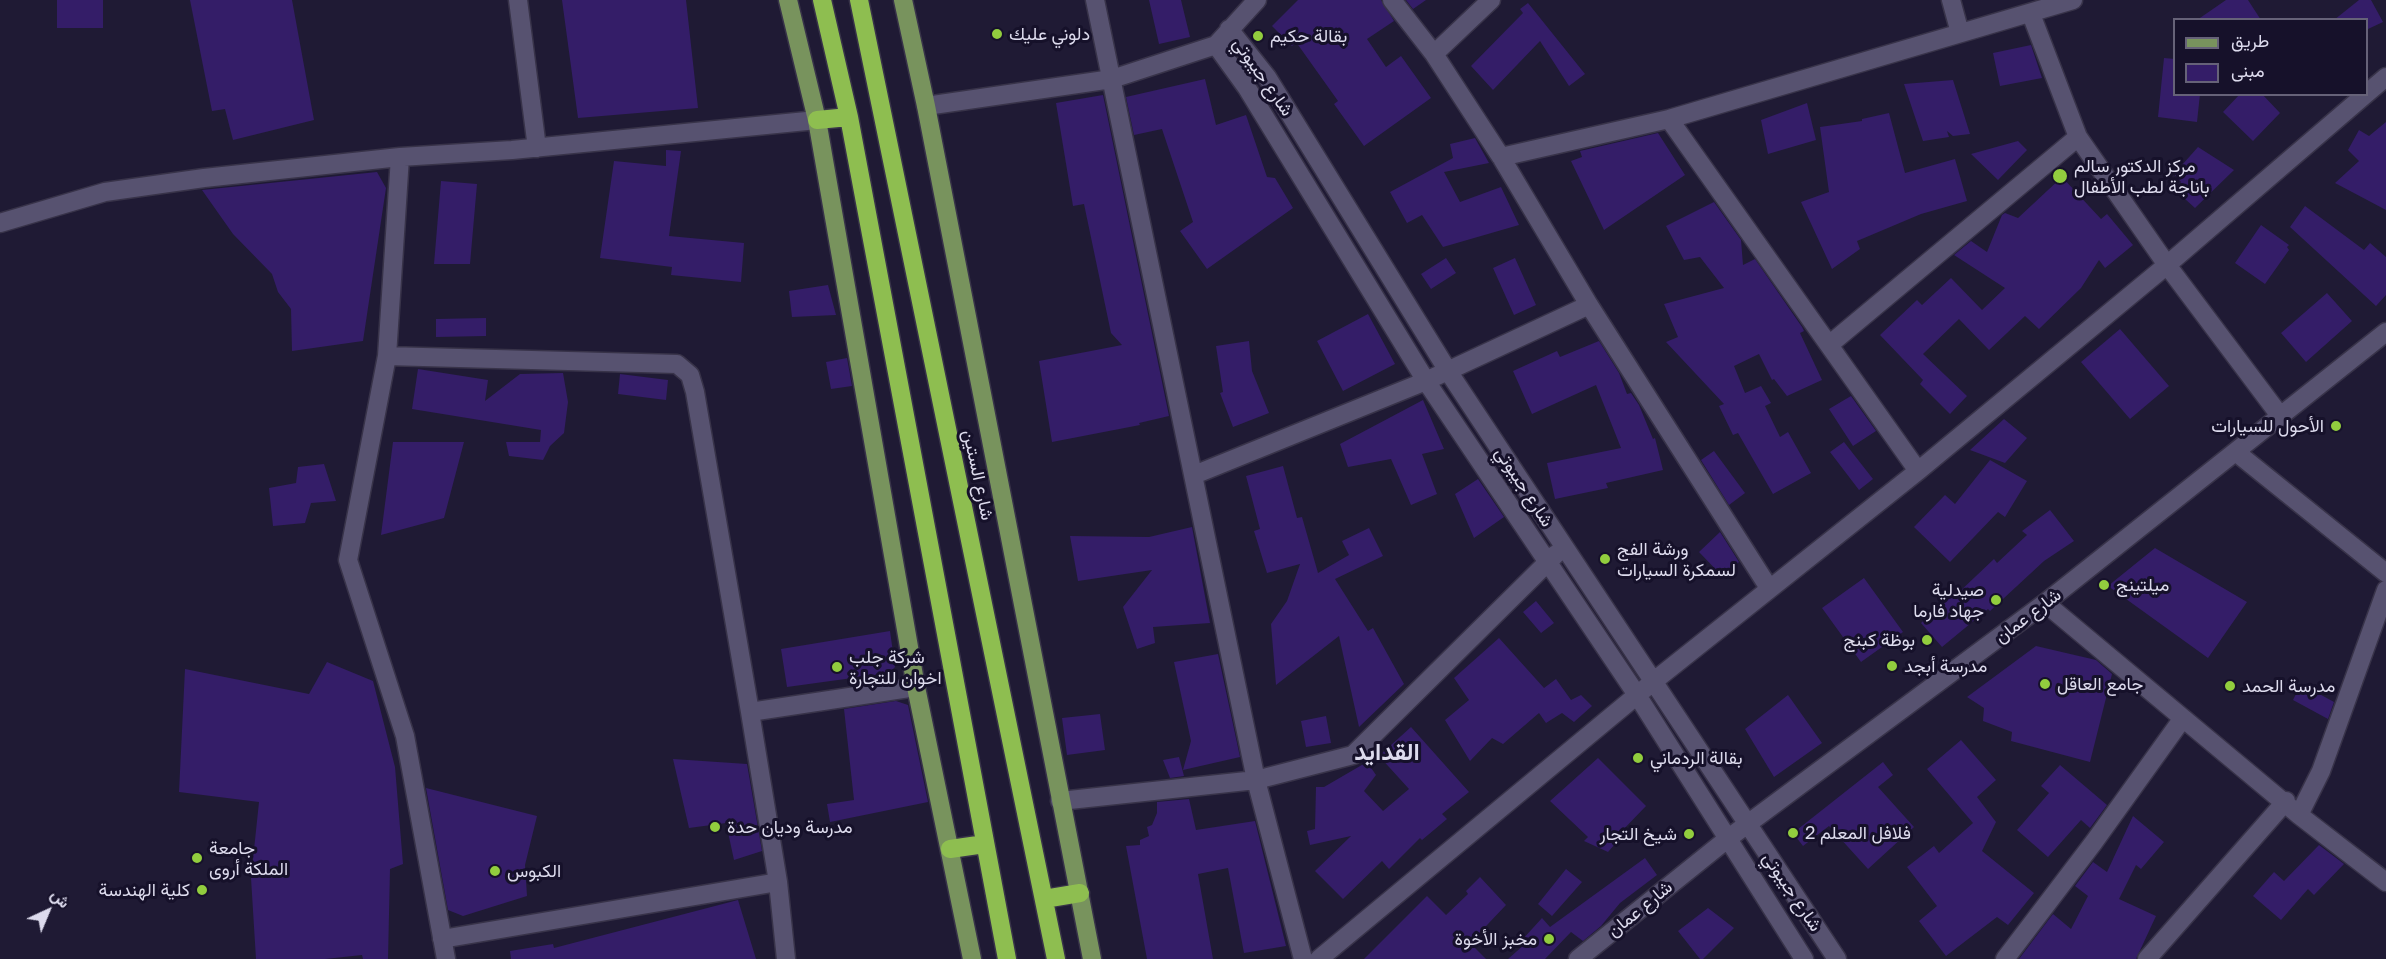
<!DOCTYPE html>
<meta charset="utf-8">
<style>
body{margin:0}
#map{position:relative;width:2386px;height:959px;overflow:hidden;background:#1f1a34;font-family:"Golos Text",Vazirmatn,sans-serif}
canvas{display:block}
.legend{position:absolute;left:2173px;top:18px;width:195px;height:78px;box-sizing:border-box;background:#16112a;border:2px solid #666278;margin:0;padding:8px 10px;list-style:none;font-size:18px;color:#dddbed}
.legend li{display:flex;align-items:center;gap:12px;height:30px}
.legend b{width:30px;border:2px solid #666278}
.north{position:absolute;left:18px;top:881px;width:60px;height:60px;-webkit-text-stroke:4px #16112a;paint-order:stroke;rotate:44deg;font-size:16px;font-weight:700;line-height:24px;text-align:center;color:#dddbed}
.north::after{content:'';display:block;margin:auto;width:21px;height:27px;background:#dddbed;clip-path:polygon(50% 0,100% 100%,50% 72%,0 100%)}
</style>
<div id="map">
<canvas width="2386" height="959"></canvas>
<ul class="legend">
<li><b style="height:8px;background:#78935d"></b>طريق</li>
<li><b style="height:16px;background:#341d68"></b>مبنى</li>
</ul>
<div class="north">ش</div>
</div>
<script>
const ctx = document.querySelector('canvas').getContext('2d');
ctx.lineJoin = 'round';
function fill(path, color) { ctx.fillStyle = color; ctx.fill(path, 'evenodd'); }
const poly = rows => new Path2D(rows.map(r => 'M' + r).join(''));
function strokePath(path, color, width, dash) { ctx.strokeStyle = color; ctx.lineWidth = width; ctx.lineCap = dash ? 'butt' : 'round'; ctx.setLineDash(dash || []); ctx.stroke(path); }
function drawText(font, color, halo, rows, align = 'center') {
  ctx.font = font + ' "Golos Text",Vazirmatn,sans-serif'; ctx.lineWidth = 6; ctx.setLineDash([]); ctx.textBaseline = 'middle'; ctx.strokeStyle = halo; ctx.fillStyle = color; for (const [text, x, y, turn = 0] of rows) {
    ctx.save(); ctx.translate(x, y); ctx.rotate((+turn || 0) * Math.PI / 180); ctx.textAlign = isNaN(turn) ? turn : align; if (halo) ctx.strokeText(text, 0, 0); ctx.fillText(text, 0, 0); ctx.restore();
  }
}
fill(poly([
 [57,0,103,0,103,28,57,28],
 [190,0,292,0,314,120,233,140,225,109,212,111],
 [562,0,686,0,698,108,578,118],
 [1149,0,1181,0,1190,37,1159,44],
 [1298,0,1381,0,1394,21,1367,39,1386,67,1401,56,1431,98,1364,146,1334,104,1338,101,1296,42,1292,46,1272,26],
 [1406,0,1426,0,1413,9],
 [2226,0,2248,0,2261,20,2197,20],
 [2359,0,2371,0,2383,22,2368,29,2367,20,2334,20],
 [1528,3,1585,74,1569,86,1540,41,1493,90,1471,66,1523,13,1520,9],
 [2031,45,2042,78,2000,86,1993,53],
 [2164,58,2175,59,2175,94,2200,94,2197,122,2158,117],
 [1205,79,1216,125,1246,115,1267,177,1275,178,1293,208,1207,269,1180,231,1193,222,1162,129,1134,135,1126,97],
 [1953,80,1970,134,1953,136,1947,131,1949,137,1923,141,1904,84],
 [2240,94,2262,94,2280,113,2253,141,2223,112],
 [1103,95,1169,416,1139,423,1140,425,1052,442,1039,361,1122,345,1111,333,1084,204,1073,206,1056,103],
 [1807,103,1816,140,1768,154,1761,120],
 [1889,113,1905,173,1955,159,1967,201,1921,214,1857,241,1860,249,1832,269,1801,202,1829,192,1820,127,1862,121,1862,119],
 [2386,122,2386,210,2335,183,2359,161,2348,150,2359,130,2369,136],
 [1658,133,1685,175,1604,230,1571,161,1582,157,1580,151],
 [1475,138,1489,163,1444,172,1460,202,1501,187,1519,225,1443,247,1422,215,1407,223,1390,192,1453,158,1450,144],
 [2018,141,2027,150,1998,180,1971,154],
 [2198,147,2234,170,2195,208,2175,190,2181,182,2174,174],
 [666,150,681,151,669,236,744,243,741,282,671,275,672,267,600,258,614,161,666,166],
 [377,172,386,188,363,341,292,351,291,309,278,292,272,274,233,234,202,190],
 [2062,177,2101,219,2107,214,2133,245,2105,268,2099,260,2081,288,2039,329,2025,316,1989,350,1959,319,1923,354,1967,396,1950,414,1920,384,1923,380,1880,335,1917,300,1922,305,1951,278,1982,310,2005,288,1954,255,1971,241,1987,252,2002,215,2005,213,2018,218],
 [441,181,477,184,470,264,434,264],
 [1714,202,1741,240,1743,265,1755,259,1802,327,1804,331,1800,333,1822,380,1787,396,1774,379,1772,380,1759,354,1734,366,1745,393,1761,386,1771,403,1765,406,1780,437,1788,432,1811,473,1773,494,1738,433,1733,435,1719,406,1724,404,1666,342,1678,337,1664,304,1724,288,1700,257,1684,260,1666,226],
 [2305,206,2364,250,2370,243,2386,257,2386,295,2376,306,2290,227],
 [2261,225,2289,245,2287,247,2289,250,2265,284,2235,263],
 [1446,258,1456,273,1431,289,1421,274],
 [1515,258,1536,305,1514,315,1493,268],
 [828,285,836,315,792,317,789,291],
 [2327,293,2352,321,2306,362,2281,333],
 [1368,314,1395,364,1343,391,1317,341],
 [486,318,486,336,436,337,436,319],
 [2120,329,2169,386,2130,419,2081,362],
 [1249,341,1252,371,1269,413,1233,427,1220,393,1223,392,1216,346],
 [1599,341,1619,373,1627,394,1631,393,1639,405,1653,439,1655,438,1663,470,1606,483,1608,488,1555,499,1547,463,1621,448,1596,385,1532,414,1513,371,1557,351,1560,357],
 [847,358,852,386,831,389,826,362],
 [418,369,488,380,485,401,520,374,563,373,568,402,564,433,550,446,543,460,509,456,506,442,540,442,541,430,412,409],
 [620,374,668,380,666,400,618,394],
 [1851,396,1876,431,1853,446,1829,409],
 [1423,400,1444,449,1422,454,1437,494,1411,505,1391,459,1348,467,1340,444],
 [2004,419,2027,438,2005,463,1970,450],
 [393,442,464,442,444,518,381,535],
 [1844,442,1873,479,1859,490,1830,452],
 [1714,451,1745,493,1729,505,1701,460],
 [1990,460,2027,481,2005,517,1998,512,1950,562,1914,527,1945,495,1955,504],
 [324,464,336,501,311,503,305,523,273,526,269,488,296,483,298,467],
 [1283,466,1297,518,1302,517,1318,573,1349,555,1342,541,1369,528,1383,556,1335,579,1368,631,1373,628,1404,684,1359,727,1339,636,1276,685,1271,624,1287,601,1300,564,1267,573,1254,531,1260,529,1246,476],
 [1478,479,1504,517,1474,538,1455,494],
 [2050,510,2074,541,2044,561,1990,611,1988,609,1942,647,1921,623,1955,592,1957,594,1994,559,1997,563,2027,535,2022,531],
 [1192,527,1210,623,1153,627,1155,643,1137,649,1123,607,1152,570,1078,581,1070,536,1149,537],
 [1720,532,1739,562,1723,577,1699,552],
 [2155,548,2247,602,2208,658,2108,586],
 [1864,578,1903,632,1861,662,1822,608],
 [1536,601,1554,623,1541,633,1523,612],
 [890,631,895,667,889,673,787,687,781,649],
 [1499,638,1544,688,1556,679,1571,700,1581,695,1592,706,1574,722,1562,713,1546,723,1539,713,1503,744,1492,738,1470,761,1445,720,1469,700,1454,678],
 [2036,646,2096,660,2112,674,2090,762,2011,741,2012,732,1983,721,1984,708,1967,697],
 [1218,654,1240,757,1183,770,1191,741,1174,662],
 [327,662,373,681,395,767,403,864,390,869,388,959,363,959,362,955,325,959,256,959,251,878,259,802,179,792,185,669,309,694],
 [2301,684,2334,702,2328,719,2293,700],
 [1788,695,1822,743,1774,777,1745,729],
 [896,701,908,705,928,802,830,822,827,804,854,800,844,709],
 [1100,714,1105,750,1067,755,1062,718],
 [1326,716,1331,743,1306,747,1301,721],
 [1411,727,1469,792,1442,814,1447,819,1422,840,1420,838,1389,869,1382,861,1343,899,1315,871,1351,836,1310,845,1307,831,1315,829,1316,787,1324,787,1367,762,1376,775,1364,791,1383,811,1409,789,1379,756],
 [1961,740,1996,780,1977,797,1996,822,1982,851,2034,893,2008,925,1997,917,1946,956,1919,921,1937,906,1907,867,1934,846,1939,853,1973,823,1927,769],
 [1179,757,1184,776,1170,778,1163,760],
 [1598,758,1646,806,1620,833,1623,835,1608,852,1584,841,1588,837,1550,801],
 [673,759,747,764,762,851,734,860,726,823,689,828],
 [1883,762,1893,775,1878,787,1914,827,1868,869,1829,826,1803,846,1793,833],
 [2060,765,2107,805,2090,828,2081,820,2048,857,2017,830,2049,793,2041,786],
 [426,788,537,816,525,865,527,896,463,916,448,910],
 [1189,799,1196,830,1255,821,1286,946,1244,953,1228,868,1198,874,1213,959,1147,959,1126,846,1140,845,1140,840,1149,836,1147,827,1152,825,1157,813,1157,802],
 [2133,816,2164,842,2141,869,2136,865,2119,899,2156,916,2136,959,2019,959,2053,914,2071,929,2088,896,2075,886,2093,862,2107,872],
 [2319,845,2344,864,2314,895,2308,889,2281,920,2253,896,2274,872,2284,881],
 [1645,858,1657,875,1620,903,1601,926,1583,941,1571,932,1545,959,1508,959,1525,944,1522,940,1542,918,1550,927],
 [1566,869,1582,882,1552,916,1538,904],
 [1480,877,1506,905,1470,943,1486,959,1364,959,1427,896,1446,915,1468,894,1466,891],
 [738,900,756,959,511,959,510,951,553,944,554,948],
 [1708,908,1734,928,1703,959,1700,959,1678,931]
]), '#341d68');
const minor = poly([
 [518,0,537,148],
 [1095,0,1256,780,1303,959],
 [1392,0,1434,54,1501,157,1589,305,1769,588],
 [1951,0,1960,33],
 [2031,14,2078,137,2167,265,2281,417],
 [1229,29,1267,77,1448,371,1837,959],
 [1216,45,1247,88,1426,381,1637,695,1804,959],
 [1434,54,1491,0],
 [2366,94,2386,77],
 [926,106,1112,79,1216,45,1257,0],
 [1669,119,1918,471],
 [400,157,387,356,348,560,405,736,446,959],
 [1501,157,1669,119,2073,0],
 [0,223,105,192,204,178,400,157,512,150,817,120],
 [1829,345,2078,137],
 [387,356,677,364,690,375,695,392,750,712,778,882,786,959],
 [2237,453,2386,573],
 [1194,475,1426,381,1589,305],
 [2045,603,2299,815,2386,882],
 [750,712,916,687],
 [1060,801,1256,780,1353,755,1556,554],
 [2299,815,2321,771,2386,590],
 [442,939,778,882],
 [1319,959,1654,681,1918,471,2167,265,2366,94],
 [1578,959,1726,840,2045,603,2386,332],
 [2005,959,2094,842,2183,718],
 [2147,959,2286,801]
]);
const major = poly([
 [788,0,817,120,916,687,972,959],
 [903,0,926,106,1092,959]
]);
const highway = poly([
 [822,0,849,117,1007,959],
 [859,0,1056,959],
 [817,120,849,117],
 [950,849,985,844],
 [1044,899,1080,893]
]);
strokePath(minor, '#383349', 21);
strokePath(major, '#383349', 21);
strokePath(highway, '#383349', 21);
strokePath(minor, '#575270', 18);
strokePath(major, '#78935d', 18);
strokePath(highway, '#8ebe50', 18);
for (const [x, y, r, color] of [
 [997,34,6,"#92cd3e"],
 [1258,36,6,"#92cd3e"],
 [2060,176,8,"#92cd3e"],
 [2336,426,6,"#92cd3e"],
 [1605,559,6,"#92cd3e"],
 [2104,585,6,"#92cd3e"],
 [1996,600,6,"#92cd3e"],
 [1927,640,6,"#92cd3e"],
 [1892,666,6,"#92cd3e"],
 [837,667,6,"#92cd3e"],
 [2045,684,6,"#92cd3e"],
 [2230,686,6,"#92cd3e"],
 [1638,758,6,"#92cd3e"],
 [715,827,6,"#92cd3e"],
 [1793,833,6,"#92cd3e"],
 [1689,834,6,"#92cd3e"],
 [197,858,6,"#92cd3e"],
 [495,871,6,"#92cd3e"],
 [202,890,6,"#92cd3e"],
 [1549,939,6,"#92cd3e"]
]) { const dot = new Path2D(); dot.arc(x, y, r, 0, 2 * Math.PI); ctx.fillStyle = color; ctx.fill(dot); strokePath(dot, '#16112a', 2); }
drawText('18px', '#dddbed', '#16112a', [
 ["دلوني عليك",1009,34],
 ["بقالة حكيم",1270,36],
 ["مركز الدكتور سالم",2074,166],
 ["باناجة لطب الأطفال",2074,187],
 ["الأحول للسيارات",2324,426,"right"],
 ["ورشة الفج",1617,549],
 ["لسمكرة السيارات",1617,570],
 ["ميلتينج",2116,585],
 ["صيدلية",1984,590,"right"],
 ["جهاد فارما",1984,611,"right"],
 ["بوظة كبنج",1915,640,"right"],
 ["شركة جلب",849,657],
 ["اخوان للتجارة",849,678],
 ["مدرسة أبجد",1904,666],
 ["جامع العاقل",2057,684],
 ["مدرسة الحمد",2242,686],
 ["بقالة الردماني",1650,758],
 ["مدرسة وديان حدة",727,827],
 ["فلافل المعلم 2",1805,833],
 ["شيخ التجار",1677,834,"right"],
 ["جامعة",209,848],
 ["الملكة أروى",209,869],
 ["الكبوس",507,871],
 ["كلية الهندسة",190,890,"right"],
 ["مخبز الأخوة",1537,939,"right"]
], 'left');
drawText('18px', '#dddbed', '#16112a', [
 ["شارع جيبوتي",1263,77,55],
 ["شارع الستين",978,475,78],
 ["شارع جيبوتي",1524,487,57],
 ["شارع عمان",2028,616,-37],
 ["شارع جيبوتي",1792,892,56],
 ["شارع عمان",1640,909,-39]
]);
drawText('bold 24px', '#dddbed', '#16112a', [
 ["القدايد",1387,752]
]);
</script>
